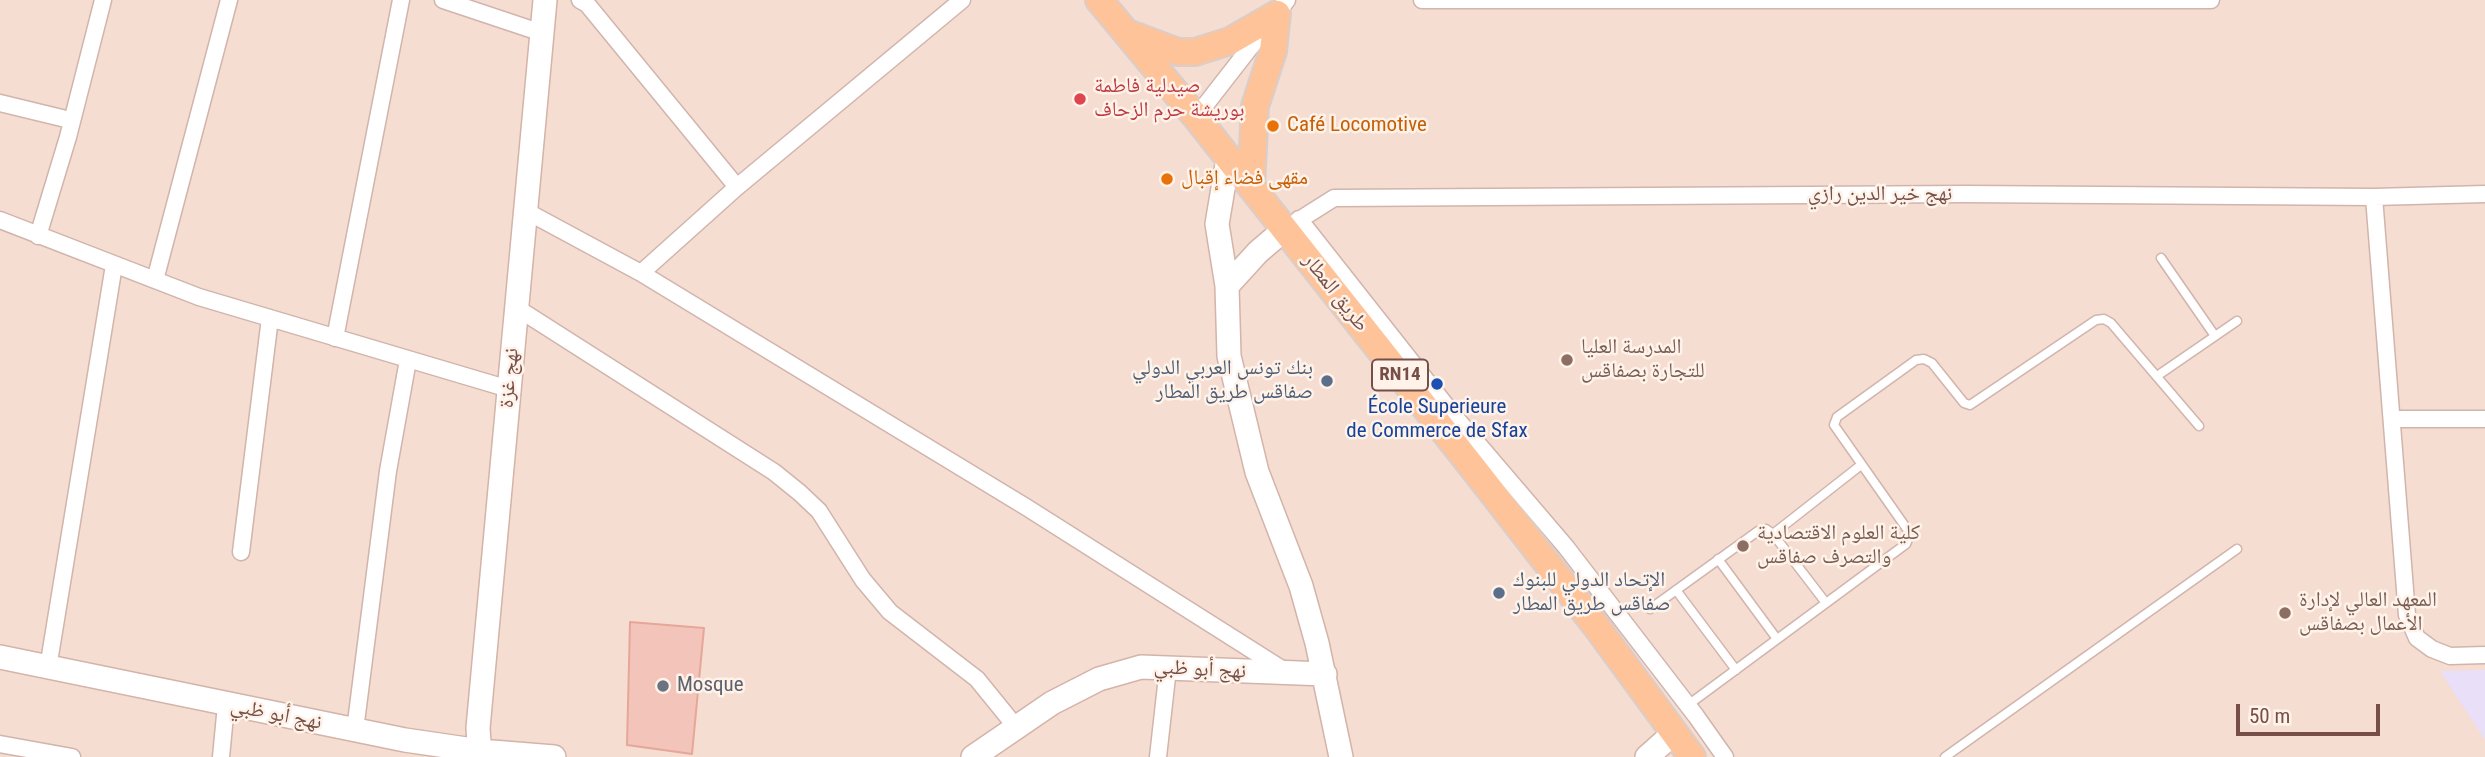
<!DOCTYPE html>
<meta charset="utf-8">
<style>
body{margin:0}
#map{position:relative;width:2485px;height:757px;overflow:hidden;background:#fdede3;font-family:"Roboto Condensed",sans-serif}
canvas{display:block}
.scale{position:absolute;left:2236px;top:704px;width:144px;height:32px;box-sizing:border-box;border:4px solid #764f48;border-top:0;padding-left:9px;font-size:21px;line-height:24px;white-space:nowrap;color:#764f48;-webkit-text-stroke:5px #fff2e9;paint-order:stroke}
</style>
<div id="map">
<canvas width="2485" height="757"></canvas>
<div class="scale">50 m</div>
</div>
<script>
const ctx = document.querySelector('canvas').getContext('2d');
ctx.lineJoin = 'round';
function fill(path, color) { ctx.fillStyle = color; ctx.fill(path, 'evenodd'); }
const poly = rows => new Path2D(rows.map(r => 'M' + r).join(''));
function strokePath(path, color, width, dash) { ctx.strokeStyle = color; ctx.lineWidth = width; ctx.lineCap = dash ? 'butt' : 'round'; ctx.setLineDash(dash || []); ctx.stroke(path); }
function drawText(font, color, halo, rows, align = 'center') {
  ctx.font = font + ' "Roboto Condensed","Noto Naskh Arabic",sans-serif'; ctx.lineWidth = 5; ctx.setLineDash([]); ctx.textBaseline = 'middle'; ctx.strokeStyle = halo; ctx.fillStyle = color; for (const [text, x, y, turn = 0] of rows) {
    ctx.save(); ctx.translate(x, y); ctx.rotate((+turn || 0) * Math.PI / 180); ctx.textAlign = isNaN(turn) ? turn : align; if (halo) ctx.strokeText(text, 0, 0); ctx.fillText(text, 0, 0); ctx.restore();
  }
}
fill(poly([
 [0,0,2485,0,2485,757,0,757]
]), '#f5ddd1');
fill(poly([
 [2485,670,2485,740,2440,671]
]), '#eadff9');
const building = poly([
 [630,622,704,628,692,754,627,745,630,622]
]);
fill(building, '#f3c4b9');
strokePath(building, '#e6a699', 2);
const lane = poly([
 [2161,258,2215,336],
 [2157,376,2237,321],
 [1773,534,1861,465],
 [1718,559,1777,639],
 [1676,590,1736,670],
 [1650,609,1758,531,1766,529,1773,534,1826,603],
 [1688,705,1906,544,1909,537,1907,529,1834,425,1837,417,1916,360,1924,359,1932,363,1964,403,1970,405,2096,320,2104,319,2111,323,2199,426],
 [1945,757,2237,549]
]);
const street = poly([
 [443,0,542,33],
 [580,0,587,4,737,187],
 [1422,0,2211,0],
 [0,103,70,120],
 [1196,117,1287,0],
 [2374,197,2407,615,2417,638,2432,649,2450,656,2485,655],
 [526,211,641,273,1026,507,1285,671],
 [1299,219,1455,417,1566,547,1696,716,1725,757],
 [0,220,199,297,509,389],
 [1285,229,1334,198,1966,194,2374,197,2485,194],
 [38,236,68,137,103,0],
 [641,273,737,187,962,0],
 [155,280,229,0],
 [517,308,774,472,800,493,819,511,863,580,890,612,977,679,1016,727],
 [335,338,401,0],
 [2392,419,2485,419],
 [241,552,270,318],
 [48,668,114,265],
 [355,730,388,471,408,360],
 [0,744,72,757],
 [221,757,226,705],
 [1158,757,1168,668]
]);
const secondary = poly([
 [1228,159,1217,224,1227,286,1229,356,1257,472,1301,586,1317,643,1341,757],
 [1227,286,1258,252,1285,229],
 [0,657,405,740,480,751,554,757],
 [480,757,478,728,545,0],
 [973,757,1052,703,1099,679,1141,667,1325,674],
 [1647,757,1675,732]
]);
const primary = poly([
 [1099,0,1196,117,1477,473,1596,626,1692,757],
 [1130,34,1178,52,1195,52,1230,41,1277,14],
 [1251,187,1255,106,1273,51,1277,14]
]);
strokePath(lane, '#d1b4ac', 11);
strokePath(street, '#d1b4ac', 19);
strokePath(secondary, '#d4b3a9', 26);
strokePath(primary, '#d9cecc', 30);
strokePath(lane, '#fff', 8);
strokePath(street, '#fff', 16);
strokePath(secondary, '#fff', 23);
strokePath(primary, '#fec399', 26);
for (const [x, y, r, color] of [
 [1080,99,7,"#e0444e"],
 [1273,126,7,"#e8710a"],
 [1167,179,7,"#e8710a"],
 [1567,360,7,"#8d6e63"],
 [1327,381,7,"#5c6f8a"],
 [1437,384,7,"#1a4fb4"],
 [1743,546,7,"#8d6e63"],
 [1499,593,7,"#5c6f8a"],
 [2285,613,7,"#8d6e63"],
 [663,686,7,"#6b7280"]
]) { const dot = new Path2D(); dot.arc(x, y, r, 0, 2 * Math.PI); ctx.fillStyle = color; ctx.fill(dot); strokePath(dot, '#fff2e9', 2.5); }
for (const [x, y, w] of [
 [1400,375,56]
]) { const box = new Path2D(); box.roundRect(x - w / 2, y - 15.5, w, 31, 5); ctx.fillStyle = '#fff2e9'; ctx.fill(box); strokePath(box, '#764f48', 2); }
drawText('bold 19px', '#764f48', null, [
 ["RN14",1400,375]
]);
drawText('21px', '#be3a42', '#fff2e9', [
 ["صيدلية فاطمة",1094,87],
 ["بوريشة حرم الزحاف",1094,111]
], 'left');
drawText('21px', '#c56008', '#fff2e9', [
 ["Café Locomotive",1287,126],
 ["مقهى فضاء إقبال",1181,179]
], 'left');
drawText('21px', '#764f48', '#fff2e9', [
 ["نهج خير الدين رازي",1880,195],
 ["طريق المطار",1335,293,52],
 ["نهج غزة",510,378,-85],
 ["نهج أبو ظبي",1200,670,3],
 ["نهج أبو ظبي",276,715,11]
]);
drawText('21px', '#785e54', '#fff2e9', [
 ["المدرسة العليا",1581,348],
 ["للتجارة بصفاقس",1581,372],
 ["كلية العلوم الاقتصادية",1757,534],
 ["والتصرف صفاقس",1757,558],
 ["المعهد العالي لإدارة",2299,601],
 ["الأعمال بصفاقس",2299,625]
], 'left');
drawText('21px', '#4e5e75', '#fff2e9', [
 ["بنك تونس العربي الدولي",1313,369],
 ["صفاقس طريق المطار",1313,393],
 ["الإتحاد الدولي للبنوك",1513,581,"left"],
 ["صفاقس طريق المطار",1513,605,"left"]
], 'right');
drawText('21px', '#164399', '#fff2e9', [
 ["École Superieure",1437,408],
 ["de Commerce de Sfax",1437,432]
]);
drawText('21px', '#5b616d', '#fff2e9', [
 ["Mosque",677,686]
], 'left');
</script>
